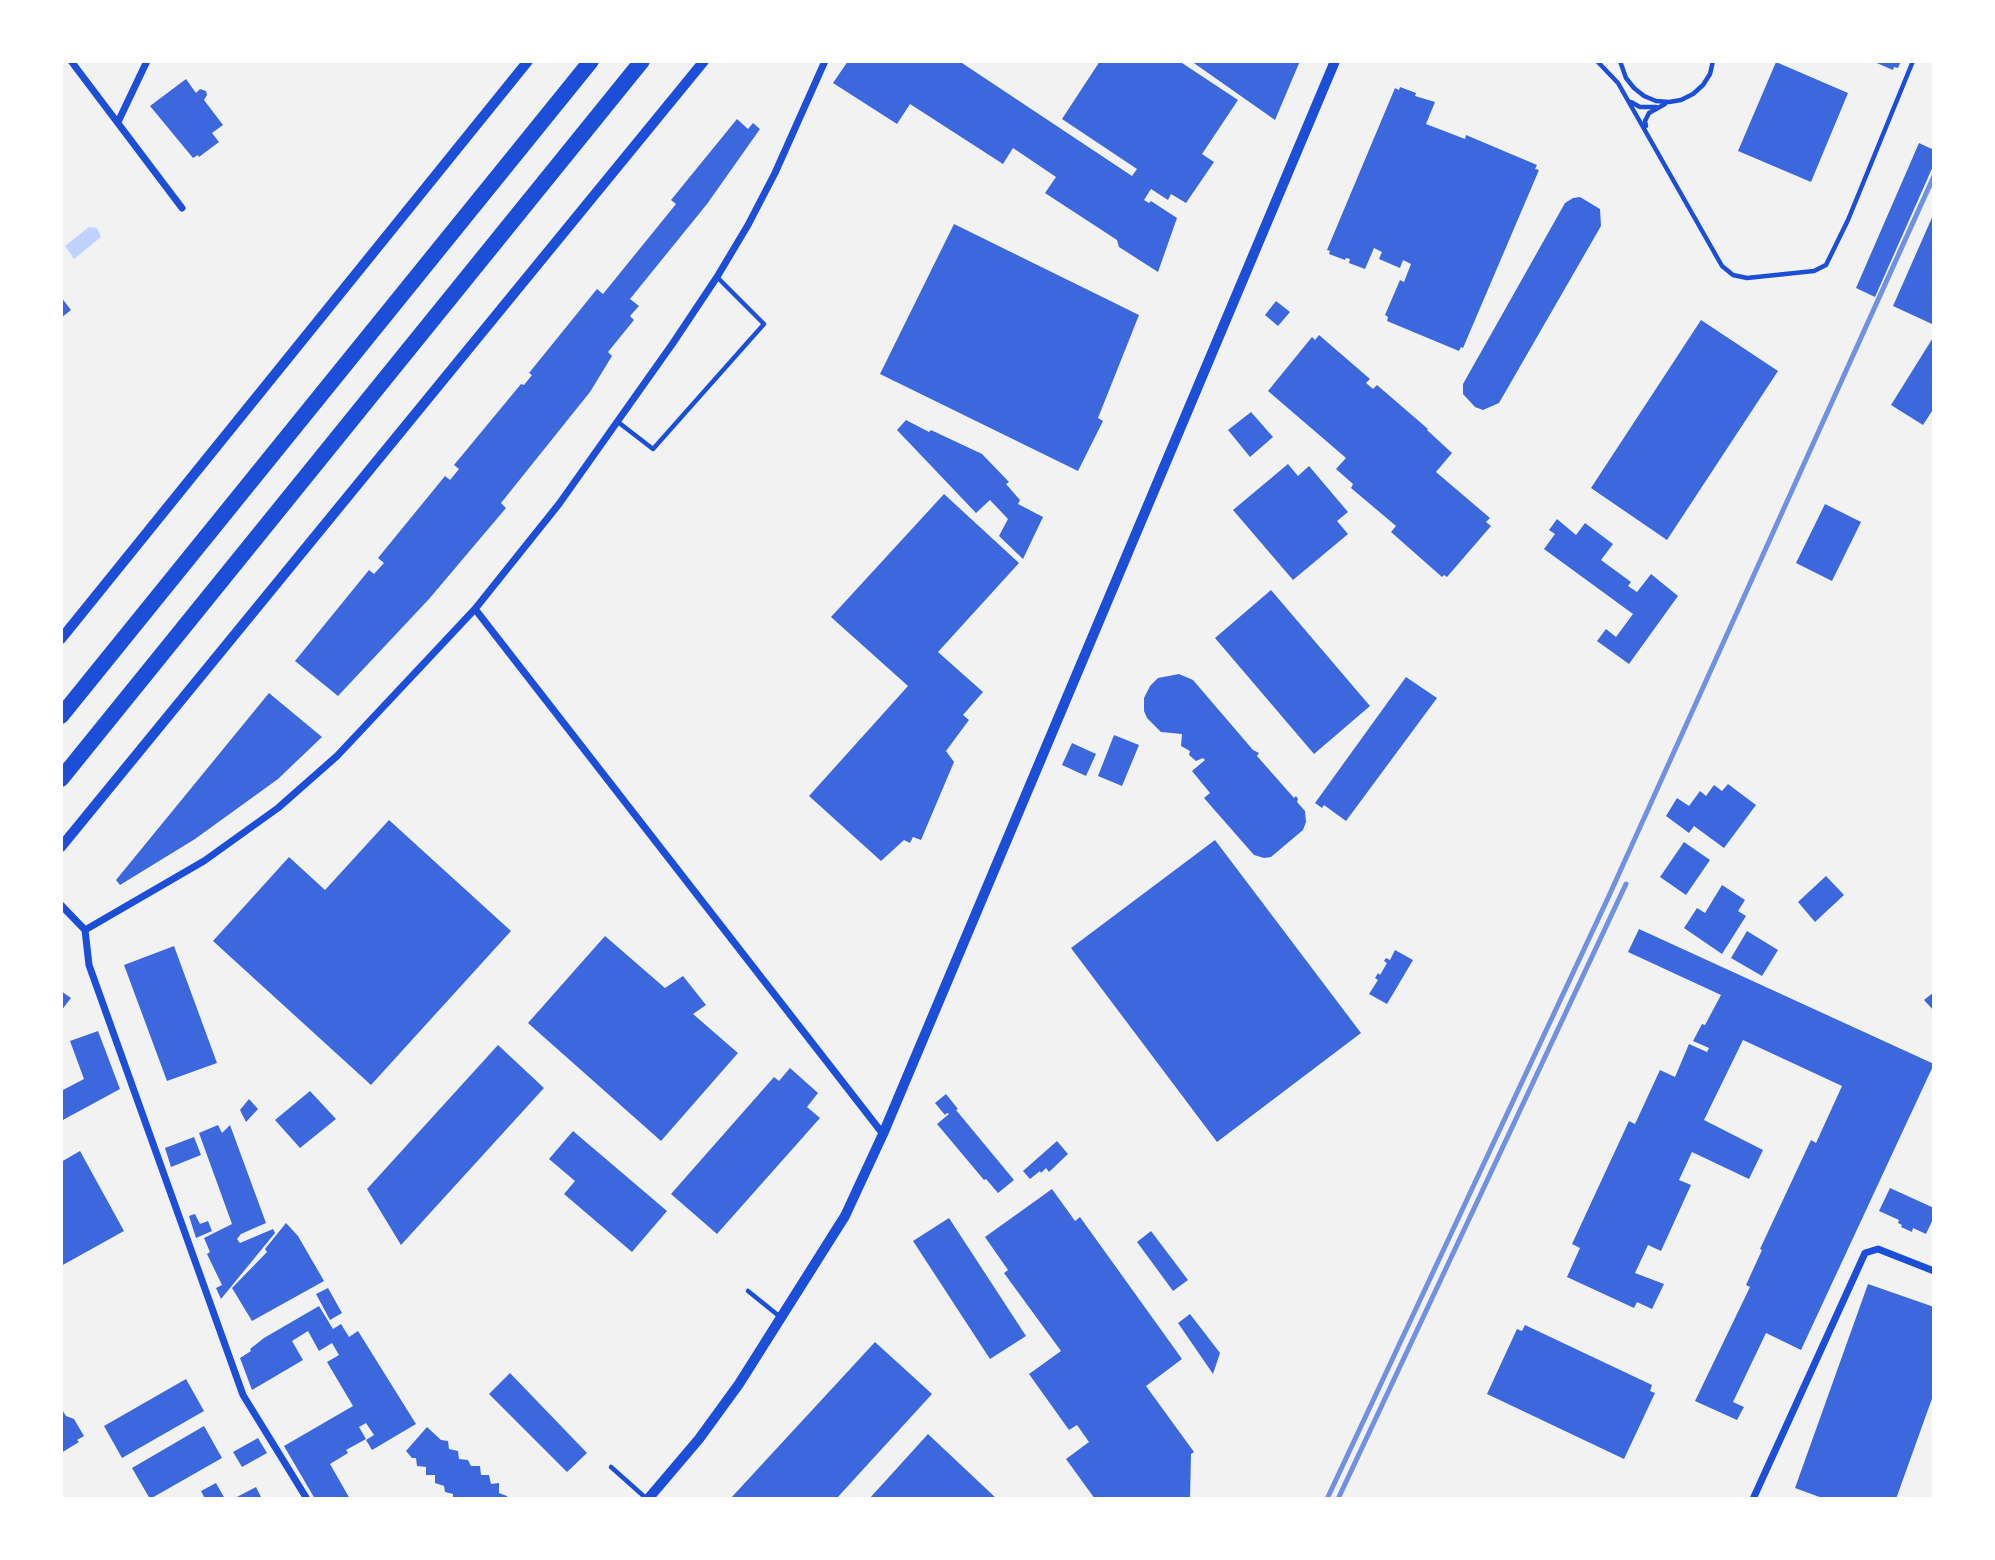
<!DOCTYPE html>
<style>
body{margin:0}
#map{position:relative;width:1995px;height:1560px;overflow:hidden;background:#f2f2f2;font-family:"Source Sans 3",sans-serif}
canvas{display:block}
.frame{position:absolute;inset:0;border:63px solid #fff;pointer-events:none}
</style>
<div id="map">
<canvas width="1995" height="1560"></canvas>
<div class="frame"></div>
</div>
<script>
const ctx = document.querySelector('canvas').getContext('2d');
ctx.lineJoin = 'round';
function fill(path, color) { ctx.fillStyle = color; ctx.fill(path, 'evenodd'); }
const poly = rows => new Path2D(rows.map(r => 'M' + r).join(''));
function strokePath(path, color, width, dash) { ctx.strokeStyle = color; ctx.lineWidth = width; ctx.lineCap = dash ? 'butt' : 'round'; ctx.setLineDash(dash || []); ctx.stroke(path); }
fill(poly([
 [89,227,97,228,101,237,74,259,65,246]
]), '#bfd3fe');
fill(poly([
 [848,61,959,61,1132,176,1137,169,1062,119,1100,61,1179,61,1238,100,1202,154,1214,162,1186,203,1171,194,1168,200,1151,189,1144,200,1149,203,1151,201,1177,218,1158,272,1119,247,1117,240,1045,193,1056,177,1013,148,1003,164,910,104,897,124,833,83],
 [1191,61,1300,61,1275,120],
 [1872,61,1901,61,1898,68,1894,67,1893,70],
 [1776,62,1848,93,1811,182,1738,151],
 [186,79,196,93,200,89,206,91,207,95,204,100,223,125,212,133,219,142,199,157,198,155,193,158,150,106],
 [1400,87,1416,93,1415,96,1435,102,1426,124,1465,139,1466,135,1537,165,1535,169,1539,170,1463,348,1461,347,1459,351,1387,321,1388,317,1385,315,1400,280,1404,282,1411,264,1403,260,1400,268,1379,259,1382,252,1374,248,1365,269,1349,263,1350,259,1346,258,1345,260,1329,254,1330,251,1327,250,1395,88,1399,90],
 [737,119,748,129,753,123,760,129,707,204,630,299,639,306,630,316,634,320,608,352,612,356,590,392,501,503,506,508,429,599,338,696,295,661,369,570,374,574,384,563,378,558,445,476,450,480,459,469,454,465,521,384,524,385,532,375,529,373,597,289,603,294,676,204,671,200],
 [1919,143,1934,150,1934,164,1875,297,1856,288],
 [1580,197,1600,209,1601,226,1499,403,1483,410,1475,407,1463,394,1463,384,1565,203,1573,198],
 [1934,213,1934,321,1932,324,1893,306],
 [954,224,1139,315,1098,418,1103,421,1078,471,880,374],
 [61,297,71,310,61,318],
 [1276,301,1290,312,1278,326,1265,315],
 [1701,320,1778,371,1667,540,1591,488],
 [1319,335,1370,379,1366,383,1373,389,1377,385,1428,429,1427,430,1452,453,1436,472,1490,518,1486,522,1491,526,1447,577,1444,575,1442,577,1391,532,1396,526,1351,488,1353,484,1336,469,1346,458,1268,391,1312,337,1315,340],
 [1934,336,1934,408,1923,425,1891,405],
 [1251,412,1273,437,1250,457,1228,430],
 [906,420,929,432,931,430,982,454,1009,482,1006,484,1020,500,1018,504,1043,517,1023,559,999,536,1008,519,990,500,976,513,897,430],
 [1288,464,1298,476,1309,466,1348,512,1337,521,1348,534,1293,580,1233,510],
 [944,494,1019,563,938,652,983,692,963,715,969,720,946,751,954,762,921,840,913,837,910,843,904,840,881,861,809,796,908,686,831,617],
 [1825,504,1861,522,1832,581,1796,563],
 [1557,519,1576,535,1585,523,1613,544,1601,560,1631,582,1628,586,1637,592,1651,574,1678,596,1629,664,1597,641,1606,629,1616,637,1633,614,1544,549,1555,534,1549,530],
 [1271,590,1370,706,1314,754,1215,638],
 [1179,674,1193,680,1253,750,1259,753,1257,756,1294,798,1296,796,1298,799,1297,802,1305,811,1306,822,1303,830,1271,857,1264,858,1254,855,1204,798,1210,793,1192,771,1205,760,1203,758,1196,761,1189,755,1190,751,1181,746,1182,734,1161,732,1147,718,1144,711,1144,698,1150,686,1158,678],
 [1406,677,1437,698,1346,821,1324,805,1322,808,1315,803],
 [269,693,322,737,278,779,195,839,120,885,116,880],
 [1114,735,1139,745,1122,786,1098,776],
 [1072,743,1096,754,1086,776,1062,765],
 [1728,784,1756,805,1724,848,1694,826,1689,833,1666,816,1677,798,1689,806,1700,791,1706,796,1714,785,1722,791],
 [389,820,511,931,371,1085,213,941,289,857,325,890],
 [1215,840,1361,1033,1217,1142,1071,948],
 [1684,842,1710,860,1686,895,1660,877],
 [1826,876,1844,895,1815,922,1798,902],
 [1722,885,1745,900,1738,911,1746,916,1722,954,1684,928,1697,908,1705,913],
 [1639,929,1934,1064,1801,1350,1766,1333,1733,1402,1744,1407,1737,1420,1695,1401,1750,1287,1746,1285,1762,1250,1760,1249,1811,1140,1816,1143,1842,1086,1743,1040,1704,1120,1763,1150,1749,1179,1692,1152,1679,1180,1691,1185,1661,1251,1648,1245,1635,1273,1664,1284,1652,1309,1637,1302,1634,1308,1567,1277,1580,1248,1572,1244,1629,1121,1635,1124,1660,1070,1675,1077,1689,1044,1707,1052,1709,1048,1693,1041,1702,1024,1705,1025,1721,995,1628,952],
 [1747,931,1778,950,1762,976,1731,958],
 [605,936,665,988,683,976,706,1005,693,1014,738,1053,661,1141,528,1023],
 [174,946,217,1063,167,1081,124,965],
 [1395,950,1413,960,1387,1004,1369,994,1378,980,1375,978,1378,973,1380,975,1387,963,1384,961,1386,958,1390,960],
 [61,991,71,998,61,1011],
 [1934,992,1934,1011,1924,1000],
 [98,1031,120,1089,61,1121,61,1091,84,1079,70,1041],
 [498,1045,544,1088,401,1245,367,1189],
 [790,1068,818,1093,807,1107,820,1118,717,1234,671,1194,774,1077,779,1081],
 [310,1091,336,1119,300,1148,275,1120],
 [946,1094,958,1109,956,1110,1014,1180,998,1193,986,1179,984,1180,937,1124,949,1114,947,1113,945,1115,935,1103],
 [249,1099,258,1109,246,1122,240,1110],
 [218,1125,222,1133,230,1125,266,1223,241,1234,237,1239,240,1243,273,1229,275,1233,221,1299,216,1288,222,1285,207,1254,210,1252,204,1238,232,1224,199,1133],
 [573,1131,667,1211,632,1252,564,1194,575,1181,549,1159],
 [194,1137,201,1155,171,1167,165,1148],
 [1057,1141,1068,1154,1049,1172,1046,1168,1041,1173,1040,1171,1030,1179,1023,1171],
 [80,1151,124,1231,61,1266,61,1162],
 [1890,1188,1934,1208,1934,1217,1926,1234,1913,1228,1912,1232,1901,1227,1902,1225,1898,1223,1899,1220,1879,1211],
 [1052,1189,1075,1221,1080,1217,1182,1359,1146,1386,1194,1452,1191,1454,1190,1499,1095,1499,1066,1459,1089,1442,1077,1425,1069,1430,1029,1374,1061,1351,1004,1273,1008,1270,985,1237],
 [195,1214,200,1224,208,1221,212,1231,196,1238,189,1216],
 [949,1218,1026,1336,990,1359,913,1241],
 [286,1223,298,1236,324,1281,252,1321,232,1288,267,1252,265,1249],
 [1151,1231,1188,1280,1173,1291,1137,1242],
 [1868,1284,1934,1307,1934,1393,1896,1499,1825,1499,1795,1488],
 [328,1288,342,1313,330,1320,316,1294],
 [319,1306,333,1329,341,1324,349,1337,358,1331,416,1424,372,1450,366,1440,374,1435,366,1423,359,1427,366,1439,346,1450,348,1453,330,1464,350,1499,315,1499,284,1446,353,1406,327,1362,339,1355,332,1343,319,1351,308,1331,292,1341,303,1360,252,1390,240,1358,251,1351,250,1349,264,1338],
 [1190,1314,1220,1353,1213,1374,1178,1323],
 [1525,1325,1652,1385,1650,1391,1655,1393,1624,1459,1487,1394,1517,1329,1522,1331],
 [875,1342,932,1394,837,1498,730,1499],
 [510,1373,587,1453,567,1472,489,1394],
 [186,1379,204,1411,122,1458,104,1426],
 [61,1408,66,1416,74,1419,84,1436,77,1440,79,1442,61,1453],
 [204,1426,222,1458,150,1499,132,1468],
 [427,1427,441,1440,448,1441,449,1449,458,1451,459,1459,468,1460,471,1466,480,1466,481,1475,489,1475,491,1484,499,1483,499,1493,507,1496,508,1499,453,1499,453,1494,445,1492,444,1486,435,1483,435,1475,426,1475,426,1467,417,1466,416,1458,412,1458,406,1451],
 [928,1434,997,1499,869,1499],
 [258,1438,267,1453,242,1467,233,1452],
 [216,1483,225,1499,205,1499,201,1491],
 [256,1487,262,1499,233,1499]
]), '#3d67dc');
strokePath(poly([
 [1597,61,1618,83,1722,266,1733,275,1747,278,1814,271,1826,265,1848,220,1913,61],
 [1620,61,1626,78,1634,88,1644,96,1656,101,1669,102,1681,100,1693,94,1703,85,1710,74,1713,61],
 [1631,102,1640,107,1656,107],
 [1646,126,1645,121,1649,113,1665,104],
 [618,422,653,449,764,324,717,277],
 [748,1291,779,1316],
 [611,1467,647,1499]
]), '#1d4ed8', 4.5);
strokePath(poly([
 [71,61,182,208],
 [118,122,147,61],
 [475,609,883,1134],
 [61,905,85,930,89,965,243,1395,307,1499],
 [85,930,204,861,278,808,337,756,475,609,559,504,673,343,717,277,748,225,775,173,825,61],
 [1753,1499,1865,1253,1878,1249,1934,1271]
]), '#1d4ed8', 7);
strokePath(poly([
 [61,639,528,61],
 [61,847,704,61],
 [648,1499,699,1439,739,1384,845,1216,883,1134,1335,61]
]), '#1d4ed8', 10);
strokePath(poly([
 [61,716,591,61],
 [61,779,642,61]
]), '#1d4ed8', 16);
strokePath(poly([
 [1327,1499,1608,898,1934,176],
 [1338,1499,1626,884]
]), '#7290e2', 5);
</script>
